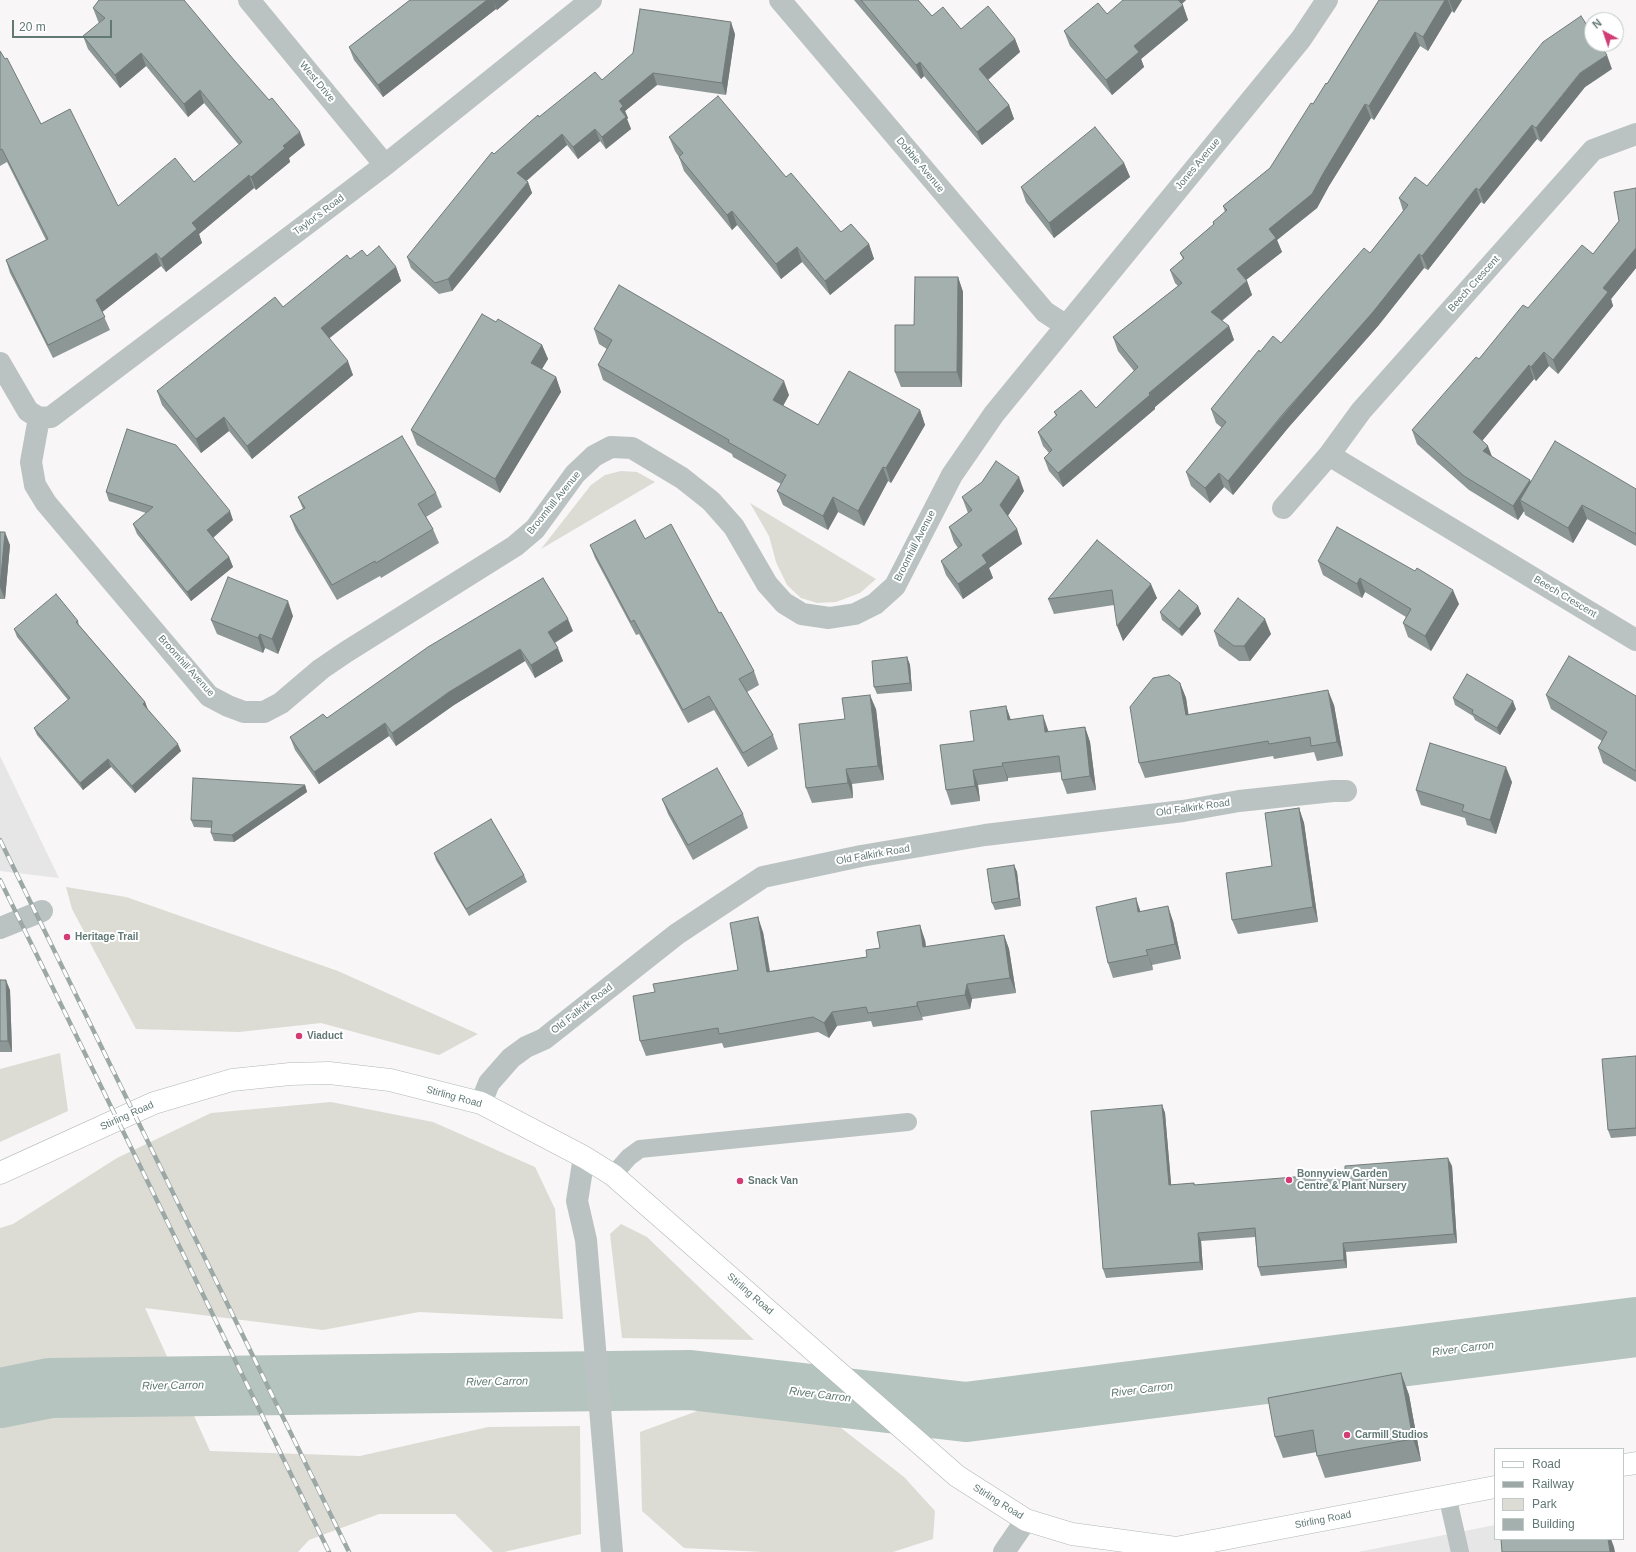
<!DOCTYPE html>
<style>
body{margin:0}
#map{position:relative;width:1636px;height:1552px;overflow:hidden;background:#f8f6f6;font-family:Helvetica,sans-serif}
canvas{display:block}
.legend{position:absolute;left:1494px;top:1448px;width:130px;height:92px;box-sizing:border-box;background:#fff;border:1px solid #c0c9c7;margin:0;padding:5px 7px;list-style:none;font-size:12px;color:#617874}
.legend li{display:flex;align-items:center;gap:8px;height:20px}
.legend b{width:20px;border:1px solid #c0c9c7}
.north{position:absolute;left:1584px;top:12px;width:40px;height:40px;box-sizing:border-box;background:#fff;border:1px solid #c0c9c7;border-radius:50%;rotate:320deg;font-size:11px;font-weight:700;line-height:16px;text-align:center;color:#617874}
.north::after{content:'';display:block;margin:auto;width:14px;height:18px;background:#d13c75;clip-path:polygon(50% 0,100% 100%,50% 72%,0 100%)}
.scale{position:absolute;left:12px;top:20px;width:100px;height:18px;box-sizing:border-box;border:2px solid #617874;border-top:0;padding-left:5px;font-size:12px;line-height:14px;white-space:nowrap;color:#617874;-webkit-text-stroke:3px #fff;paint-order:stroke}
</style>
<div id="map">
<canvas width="1636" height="1552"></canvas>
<ul class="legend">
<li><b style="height:5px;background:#fff"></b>Road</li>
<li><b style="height:5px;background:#9ca8a6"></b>Railway</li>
<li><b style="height:11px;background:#dcdcd5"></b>Park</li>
<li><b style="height:11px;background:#a3b0ae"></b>Building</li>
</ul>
<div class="north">N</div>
<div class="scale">20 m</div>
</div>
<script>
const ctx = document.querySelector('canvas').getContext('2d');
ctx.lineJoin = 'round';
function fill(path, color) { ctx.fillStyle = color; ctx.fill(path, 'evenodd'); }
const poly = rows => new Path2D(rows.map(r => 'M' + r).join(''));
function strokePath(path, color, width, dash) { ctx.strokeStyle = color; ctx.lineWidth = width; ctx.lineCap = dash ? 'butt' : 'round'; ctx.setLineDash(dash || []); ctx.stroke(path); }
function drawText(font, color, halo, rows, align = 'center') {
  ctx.font = font + ' Helvetica,sans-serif'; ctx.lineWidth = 4; ctx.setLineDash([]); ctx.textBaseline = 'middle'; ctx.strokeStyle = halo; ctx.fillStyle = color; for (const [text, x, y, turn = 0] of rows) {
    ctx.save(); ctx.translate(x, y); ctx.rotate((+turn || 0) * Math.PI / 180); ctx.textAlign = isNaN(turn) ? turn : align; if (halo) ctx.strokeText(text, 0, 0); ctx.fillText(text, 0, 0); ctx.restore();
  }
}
fill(poly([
 [0,756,59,878,0,871],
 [1495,1525,1495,1539,1539,1539,1542,1552,1358,1552]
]), '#e6e6e6');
fill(poly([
 [621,471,637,472,655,482,541,549,591,485,605,475],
 [750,503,876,579,860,593,836,602,817,603,801,598,787,585,776,562,769,536],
 [66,887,126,897,338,971,478,1034,439,1055,321,1023,239,1032,136,1029,72,909],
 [60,1053,68,1111,0,1142,0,1069],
 [331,1102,433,1122,535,1167,555,1209,563,1319,419,1312,323,1330,145,1308,210,1451,360,1456,488,1427,580,1426,581,1534,504,1552,493,1552,455,1514,379,1514,309,1540,298,1552,0,1552,0,1228,13,1224,117,1158,211,1113],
 [621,1224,647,1237,754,1340,622,1338,610,1234],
 [711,1406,827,1417,904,1477,935,1511,933,1539,893,1552,762,1552,684,1548,642,1511,640,1432]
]), '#dcdcd5');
strokePath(poly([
 [0,1398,50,1388,690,1380,966,1412,1636,1327]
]), '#b5c4bf', 60);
const primary = poly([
 [0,1173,154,1103,232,1080,290,1074,329,1073,390,1080,481,1103,584,1157,613,1175,957,1476,1026,1520,1072,1534,1176,1548,1495,1487],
 [1623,1465,1636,1463]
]);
strokePath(primary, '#afb8b6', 23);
strokePath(poly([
 [613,1175,629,1157,640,1149,908,1122],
 [1447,1495,1460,1552]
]), '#bbc3c2', 18);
strokePath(poly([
 [249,0,385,165],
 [780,0,1045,312,1065,325],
 [1636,134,1593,150,1361,411,1329,455,1636,640],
 [0,363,28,411,39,418],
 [39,418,31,462,35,485,46,503,209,696,228,706,244,712,264,712,281,703,321,669,346,652,515,546,535,529,575,474,594,456,611,447,632,448,682,478,711,501,734,527,767,584,784,603,802,614,829,618,855,614,875,604,895,586,952,475,994,414,1301,39,1327,0],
 [39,418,51,417,385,165,591,0],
 [1283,508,1329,455],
 [0,928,42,911],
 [481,1103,489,1083,511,1058,526,1047,544,1039,677,934,763,877,861,856,985,835,1183,811,1239,801,1333,791,1346,791],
 [584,1157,577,1201,586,1240,612,1552],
 [1004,1552,1026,1520]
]), '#bbc3c2', 22);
strokePath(primary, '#fff', 22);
const rail = poly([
 [0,840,349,1552],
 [0,880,329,1552]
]);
strokePath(rail, '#9ca8a6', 4.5);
strokePath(rail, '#fff', 3, [9]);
fill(poly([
 [410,0,509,0,497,10,496,9,383,97,354,60,349,47],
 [854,0,918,0,932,16,961,29,1015,39,1020,52,988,80,1009,105,1014,119,982,145,924,76,921,79],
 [1186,0,1182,4,1188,20,1141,59,1144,67,1112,95,1070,46,1064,31,1107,14],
 [1379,0,1462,0,1454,13,1452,11,1428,51,1420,46,1374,120,1371,118,1329,186,1317,208,1277,240,1282,252,1246,280,1247,281,1252,295,1222,321,1229,326,1234,340,1155,407,1155,409,1063,487,1049,471,1044,458,1049,453,1043,446,1038,432,1056,416,1054,412,1096,408,1134,371,1118,351,1113,337,1178,286,1175,283,1170,270,1183,259,1180,253,1213,225,1213,222,1225,212,1223,206,1270,168,1313,104,1327,84],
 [93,8,305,145,289,158,290,162,256,190,254,188,199,234,202,243,166,272,161,266,102,312,110,330,53,358,10,273,6,260,46,240,7,162,0,166,0,51,41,124,118,206,194,182,239,145,204,103,188,117,146,66,120,88,88,49,83,36,99,23,98,21],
 [735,34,726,95,657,85,625,111,628,118,627,119,631,129,606,149,600,141,578,159,567,145,526,180,528,182,532,193,452,291,439,294,411,268,407,257,494,154,539,117,602,80],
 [1612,69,1585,87,1541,142,1537,139,1484,204,1481,202,1428,270,1424,268,1378,326,1288,428,1233,495,1224,487,1210,503,1191,486,1186,472,1222,428,1216,423,1211,409,1260,352,1281,343,1370,253,1403,211,1399,198,1427,186],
 [669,137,786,177,841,232,869,244,874,259,830,295,802,262,781,279,737,225,732,230,684,171,679,157,675,151],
 [1124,163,1130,177,1054,238,1026,202,1021,187],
 [1636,188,1636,268,1611,299,1613,306,1558,374,1549,366,1536,381,1534,379,1482,440,1492,457,1530,480,1531,482,1636,489,1636,546,1587,519,1573,543,1525,515,1524,511,1518,520,1469,490,1417,444,1412,430,1479,359,1528,308,1593,254,1619,221],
 [367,256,396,267,401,281,329,338,353,375,252,459,229,431,201,453,162,405,157,391,283,307],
 [958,277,963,292,962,387,901,387,895,372,914,325],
 [496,322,542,345,548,359,542,369,556,377,561,392,500,493,417,445,411,430],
 [594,329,789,395,783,406,818,425,920,410,925,425,891,483,888,481,864,526,838,512,828,530,783,505,777,491,781,484,733,457,732,454,603,380,598,365,607,349,599,344],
 [1024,491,1008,516,1017,529,1022,544,989,568,993,578,963,599,946,575,941,561,958,548,954,542,949,527,968,513,962,497],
 [106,492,233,520,213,538,229,557,233,567,191,601,137,534,133,524,146,513,109,501],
 [436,493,442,507,426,517,433,529,439,543,381,578,380,576,337,600,296,531,290,516,303,509,298,497],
 [0,532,10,545,5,599,0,599],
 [645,539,719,613,754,671,759,685,747,692,773,735,778,749,748,767,714,710,688,723,639,634,636,635,595,558,590,545],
 [1097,540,1157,598,1123,641,1114,605,1054,614,1048,599],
 [1318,561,1459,604,1431,651,1408,637,1403,623,1406,617,1365,592,1362,598,1323,575],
 [1198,606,1201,614,1182,636,1162,620,1160,612],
 [293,616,278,654,265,648,263,653,217,634,211,620],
 [78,621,79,625,145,702,148,710,181,751,135,793,111,767,83,790,37,735,34,728,68,700,17,637,14,629],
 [573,631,555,643,563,661,535,678,525,661,454,705,396,746,389,736,319,784,295,750,290,737,327,718],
 [1214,631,1271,634,1250,661,1239,661,1219,646],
 [907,657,910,665,912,691,877,694,874,687],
 [1180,683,1186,698,1188,715,1334,705,1343,756,1317,761,1314,752,1274,759,1273,756,1145,778,1139,763],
 [1546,695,1636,696,1636,782,1603,763,1598,748,1602,741,1551,709],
 [1453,698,1516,709,1500,735,1475,720,1473,716,1455,705],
 [1006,706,1011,720,1048,730,1049,732,1085,727,1090,742,1096,790,1067,794,1062,780,1061,772,1008,778,1008,781,978,785,980,801,951,805,946,790,974,741],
 [876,709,884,780,852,784,853,798,812,803,806,788,845,719],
 [1512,782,1496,834,1467,825,1465,818,1421,805,1416,790],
 [305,785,307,792,234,842,214,841,211,833,212,828,194,827,191,820],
 [662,799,743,814,748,828,693,860,668,814],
 [1299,808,1304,823,1318,922,1238,934,1232,920,1272,866],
 [434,853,524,875,527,882,469,916,436,860],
 [1014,865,1017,872,1021,906,995,910,992,903],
 [1140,912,1173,921,1181,959,1152,965,1153,970,1113,978,1108,963],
 [763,932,770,971,867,957,925,940,926,947,1004,935,1009,949,1016,993,972,999,970,1009,922,1017,923,1020,873,1027,871,1021,837,1026,829,1038,818,1032,724,1048,722,1043,646,1056,640,1041,738,970],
 [0,980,10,990,12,1052,0,1052],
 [1636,1056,1636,1136,1611,1138,1608,1130],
 [1162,1105,1165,1113,1171,1185,1194,1183,1195,1185,1452,1166,1457,1243,1346,1252,1347,1268,1261,1276,1258,1267,1255,1237,1201,1241,1203,1270,1106,1278,1103,1269],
 [1401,1373,1409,1395,1421,1461,1325,1478,1317,1456,1317,1452,1283,1458,1275,1437]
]), '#8c9796');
fill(poly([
 [487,0,493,0,496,9,383,97,378,85],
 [493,0,509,0,497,10],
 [1175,0,1186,0,1178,7],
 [1445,0,1448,0,1452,11,1428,51,1423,37],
 [1449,0,1462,0,1454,13],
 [1183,5,1188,20,1141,59,1144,67,1112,95,1106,80,1134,46],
 [731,22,735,34,726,95,722,83],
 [1415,32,1420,46,1374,120,1369,106],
 [1015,39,1020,52,984,83,979,69],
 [141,53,146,66,120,88,115,75],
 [1607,55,1612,69,1585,87,1541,142,1536,128,1580,73],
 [920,62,924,76,921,79,916,65],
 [653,73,657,85,625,111,628,118,627,119,631,129,606,149,602,137,620,109,619,101],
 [200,90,204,103,188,117,184,104],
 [1365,104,1371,118,1329,186,1317,208,1277,240,1282,252,1242,283,1237,269,1269,229,1324,172],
 [1009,105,1014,119,982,145,977,132],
 [1532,125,1537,139,1484,204,1479,190],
 [595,129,600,141,578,159,573,147],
 [300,132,305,145,289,158,290,162,256,190,251,177,283,146],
 [562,134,567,145,522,185,517,173],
 [1124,163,1130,177,1054,238,1049,223],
 [249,175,254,188,199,234,202,243,166,272,161,259,192,223],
 [528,182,532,193,452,291,448,279],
 [1476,188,1481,202,1428,270,1422,256],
 [732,211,737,225,732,230,727,215],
 [869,244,874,259,830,295,825,281],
 [797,247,802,262,781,279,776,264],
 [1636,248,1636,268,1611,299,1613,306,1558,374,1553,360,1603,288],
 [156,253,161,266,101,313,96,300],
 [1419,254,1424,268,1378,326,1288,428,1233,495,1228,481],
 [396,267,401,281,326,341,321,328],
 [958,277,963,292,962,387,957,372],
 [1247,281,1252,295,1216,325,1211,312],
 [1229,326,1234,340,1155,407,1155,409,1063,487,1058,473,1149,393],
 [542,345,548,359,537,377,531,363],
 [1544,352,1549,366,1536,381,1531,367],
 [348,361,353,375,252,459,247,446],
 [1529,365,1534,379,1478,446,1473,432],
 [556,377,561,392,500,493,495,479],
 [784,381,789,395,778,415,773,400],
 [920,410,925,425,891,483,886,468],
 [224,417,229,431,201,453,196,439],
 [1488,446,1493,459,1483,451],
 [883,467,888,481,864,526,858,511],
 [1219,473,1224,487,1210,503,1205,488],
 [1019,477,1024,491,1005,520,1000,505],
 [1530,480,1535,494,1520,500,1524,511,1518,520,1513,506],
 [833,497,838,512,828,530,823,516],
 [1582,505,1587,519,1573,543,1568,528],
 [230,511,233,520,210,540,207,530],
 [1017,529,1022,544,989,568,993,578,963,599,958,584,982,555],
 [5,532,10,545,5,599,0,587],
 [229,557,233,567,191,601,187,592],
 [1360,578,1365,592,1362,598,1357,584],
 [1151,584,1157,598,1123,641,1117,626],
 [1453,590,1459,604,1431,651,1425,636],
 [288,601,293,616,278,654,272,639],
 [1198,606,1201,614,1182,636,1179,629],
 [568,619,573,631,552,644,548,632],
 [1265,619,1271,634,1250,661,1244,646],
 [260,634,265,648,263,653,258,638],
 [558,648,563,661,535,678,531,665],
 [520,649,525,661,454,705,396,746,392,733,449,692],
 [907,657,910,665,912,691,910,683],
 [1180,683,1186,698,1191,730,1186,715],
 [1328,690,1334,705,1343,756,1337,742],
 [870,695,876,709,884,780,878,766],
 [1513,701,1516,709,1500,735,1497,728],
 [145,702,148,710,143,704],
 [1006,706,1011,721,1008,720],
 [1043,715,1048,730,1051,747,1045,732],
 [385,723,389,736,319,784,314,772],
 [1085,727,1090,742,1096,790,1090,776],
 [178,744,181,751,135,793,132,786],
 [108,759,111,767,83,790,80,783],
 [1002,763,1008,778,1008,781],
 [1506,767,1512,782,1496,834,1490,820],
 [846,769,852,784,853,798,848,783],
 [973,770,978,785,980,801,975,786],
 [305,785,307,792,234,842,232,835],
 [1299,808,1304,823,1318,922,1313,907],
 [1014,865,1017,872,1021,906,1019,898],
 [1136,898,1141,913,1138,912],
 [1168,906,1173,921,1181,959,1175,944],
 [758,917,763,932,772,986,767,972],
 [920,925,925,940,928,962,923,947],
 [1004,935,1009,949,1016,993,1010,978],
 [1146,950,1152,965,1153,970,1148,955],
 [6,980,10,990,12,1052,8,1041],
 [967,984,972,999,970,1009,965,995],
 [917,1002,923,1020,917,1006],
 [832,1012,837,1026,829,1038,824,1023],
 [1162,1105,1165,1113,1172,1194,1169,1185],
 [1448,1158,1452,1166,1457,1243,1454,1234],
 [1198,1233,1201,1241,1203,1270,1200,1262],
 [1343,1243,1346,1252,1347,1268,1344,1260],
 [1401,1373,1409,1395,1421,1461,1413,1439],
 [1608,1539,1611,1539,1614,1547,1615,1552,1610,1552]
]), '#727b7a');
const building = poly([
 [99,0,184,0,234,60,269,100,272,98,300,132,283,146,285,148,251,177,249,175,192,223,197,229,161,259,156,253,96,300,105,317,48,345,6,260,48,239,2,149,0,150,0,51,5,59,7,58,41,124,70,109,118,206,175,158,194,182,242,142,200,90,184,104,141,53,115,75,83,36,105,18,93,8,99,0],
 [410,0,487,0,378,85,349,47,410,0],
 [861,0,918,0,932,16,943,7,961,29,988,6,1015,39,979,69,1009,105,977,132,920,62,916,65,861,0],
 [1123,0,1178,0,1183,5,1134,46,1139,52,1106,80,1064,31,1098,3,1107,14,1123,0],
 [1379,0,1445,0,1423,37,1415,32,1369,106,1365,104,1324,172,1312,194,1269,229,1276,238,1237,269,1247,281,1211,312,1229,326,1149,393,1150,395,1058,473,1044,458,1052,450,1038,432,1057,415,1054,412,1081,390,1096,408,1138,367,1113,337,1182,283,1170,270,1184,258,1180,253,1214,224,1213,222,1227,210,1223,206,1270,168,1311,103,1313,104,1326,83,1327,84,1379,0],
 [640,9,731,22,722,83,653,73,619,101,623,106,620,109,626,117,602,137,595,129,573,147,562,134,517,173,528,182,448,279,435,283,407,257,492,152,494,154,538,115,539,117,595,72,602,80,633,53,640,9],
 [1581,16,1592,33,1592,44,1599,44,1607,55,1580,73,1536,128,1532,125,1479,190,1476,188,1422,256,1419,254,1373,312,1283,414,1228,481,1219,473,1205,488,1186,472,1226,422,1211,409,1259,350,1260,352,1273,336,1281,343,1364,248,1370,253,1408,205,1399,198,1415,177,1427,186,1543,42,1581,16],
 [718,96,786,177,791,173,841,232,851,224,869,244,825,281,797,247,776,264,732,211,727,215,679,157,683,153,669,137,718,96],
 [1095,127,1124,163,1049,223,1021,187,1095,127],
 [1636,188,1636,248,1603,288,1608,292,1553,360,1544,352,1531,367,1529,365,1473,432,1488,446,1483,451,1530,480,1513,506,1464,476,1412,430,1476,357,1479,359,1523,305,1528,308,1582,245,1593,254,1619,221,1614,192,1636,188],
 [379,246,396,267,321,328,348,361,247,446,224,417,196,439,157,391,275,297,283,307,347,255,350,259,362,250,367,256,379,246],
 [915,277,958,277,957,372,895,372,895,325,914,325,915,277],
 [619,285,784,381,773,400,818,425,849,371,920,410,886,468,883,467,858,511,833,497,823,516,777,491,786,475,728,442,729,440,598,365,612,340,594,329,619,285],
 [482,314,496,322,498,319,542,345,531,363,556,377,495,479,411,430,482,314],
 [127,429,176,445,230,511,207,530,229,557,187,592,133,524,153,507,106,492,127,429],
 [402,436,436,493,418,504,433,529,376,563,375,561,332,585,290,516,305,508,298,497,402,436],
 [1555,441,1636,489,1636,534,1582,505,1568,528,1520,500,1555,441],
 [996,461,1019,477,1000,505,1017,529,982,555,987,563,958,584,941,561,962,545,949,527,972,510,962,497,982,482,996,461],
 [635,520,645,539,671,524,719,613,721,612,754,671,739,679,773,735,743,753,709,696,683,710,634,620,631,622,590,545,635,520],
 [1337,527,1415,571,1417,568,1453,590,1425,636,1403,623,1411,609,1360,578,1357,584,1318,561,1337,527],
 [0,532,5,532,0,587,0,532],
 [1097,540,1151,584,1117,626,1112,590,1048,599,1097,540],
 [228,577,288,601,272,639,260,634,258,638,211,620,228,577],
 [543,578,568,619,548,632,558,648,531,665,520,649,449,692,392,733,385,723,314,772,290,737,323,714,327,718,428,647,543,578],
 [1179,590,1198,606,1179,629,1160,612,1179,590],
 [56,594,78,621,76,622,145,702,143,704,178,744,132,786,108,759,80,783,34,728,70,698,14,629,56,594],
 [1238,598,1265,619,1244,646,1234,646,1214,631,1238,598],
 [1569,656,1636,696,1636,771,1598,748,1607,732,1546,695,1569,656],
 [907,657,910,683,874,687,872,661,907,657],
 [1467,674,1513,701,1497,728,1472,713,1473,710,1453,698,1467,674],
 [1169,675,1180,683,1186,715,1328,690,1337,742,1311,746,1310,737,1269,744,1268,741,1139,763,1130,707,1153,678,1169,675],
 [870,695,878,766,846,769,848,783,806,788,799,724,845,719,842,698,870,695],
 [1006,706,1008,720,1043,715,1045,732,1085,727,1090,776,1062,780,1059,756,1002,763,1003,766,973,770,975,786,946,790,940,745,974,741,970,711,1006,706],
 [1430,743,1506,767,1490,820,1462,811,1464,805,1416,790,1430,743],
 [717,768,743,814,688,845,662,799,717,768],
 [193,778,305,785,232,835,211,833,212,821,191,820,193,778],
 [1299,808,1313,907,1232,920,1226,873,1272,866,1265,813,1299,808],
 [491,819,524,875,466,909,434,853,491,819],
 [1014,865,1019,898,992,903,987,869,1014,865],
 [1136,898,1138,912,1168,906,1175,944,1146,950,1148,955,1108,963,1096,907,1136,898],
 [758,917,767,972,867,957,866,950,880,948,877,932,920,925,923,947,1004,935,1010,978,967,984,965,995,917,1002,917,1006,868,1013,866,1007,832,1012,824,1023,813,1017,719,1034,718,1028,640,1041,633,996,655,992,653,984,738,970,730,923,758,917],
 [0,980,6,980,8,1041,0,1041,0,980],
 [1636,1056,1636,1128,1608,1130,1602,1059,1636,1056],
 [1162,1105,1169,1185,1194,1183,1194,1185,1345,1173,1345,1166,1448,1158,1454,1234,1343,1243,1344,1260,1258,1267,1255,1228,1198,1233,1200,1262,1103,1269,1091,1111,1162,1105],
 [1401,1373,1413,1439,1317,1456,1313,1430,1275,1437,1268,1398,1401,1373],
 [1501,1539,1608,1539,1610,1552,1502,1552,1501,1539]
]);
fill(building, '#a3b0ae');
strokePath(building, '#727b7a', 1);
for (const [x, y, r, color] of [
 [67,937,4,"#d13c75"],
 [299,1036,4,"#d13c75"],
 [1289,1180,4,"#d13c75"],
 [740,1181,4,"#d13c75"],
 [1347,1435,4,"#d13c75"]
]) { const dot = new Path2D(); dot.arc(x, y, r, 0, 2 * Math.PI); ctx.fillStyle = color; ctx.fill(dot); strokePath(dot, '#fff', 1.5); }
drawText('10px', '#617874', '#fff', [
 ["West Drive",317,82,50],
 ["Jones Avenue",1198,164,-50],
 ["Dobbie Avenue",920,165,50],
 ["Taylor's Road",319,215,-37],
 ["Beech Crescent",1474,284,-48],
 ["Broomhill Avenue",554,503,-51],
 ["Broomhill Avenue",915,546,-63],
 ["Beech Crescent",1565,597,31],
 ["Broomhill Avenue",186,666,48],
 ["Old Falkirk Road",1193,808,-8],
 ["Old Falkirk Road",873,855,-10],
 ["Old Falkirk Road",582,1009,-38],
 ["Stirling Road",454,1097,15],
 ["Stirling Road",127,1116,-24],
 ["Stirling Road",750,1294,41],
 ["Stirling Road",998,1502,32],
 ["Stirling Road",1323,1520,-11]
]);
drawText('bold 10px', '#617874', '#fff', [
 ["Heritage Trail",75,937],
 ["Viaduct",307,1036],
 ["Bonnyview Garden",1297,1174],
 ["Centre & Plant Nursery",1297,1186],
 ["Snack Van",748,1181],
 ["Carmill Studios",1355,1435]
], 'left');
drawText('italic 11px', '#607870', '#fff', [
 ["River Carron",1463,1349,-7],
 ["River Carron",497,1382,-1],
 ["River Carron",173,1386,-1],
 ["River Carron",1142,1390,-7],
 ["River Carron",820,1395,7]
]);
</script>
